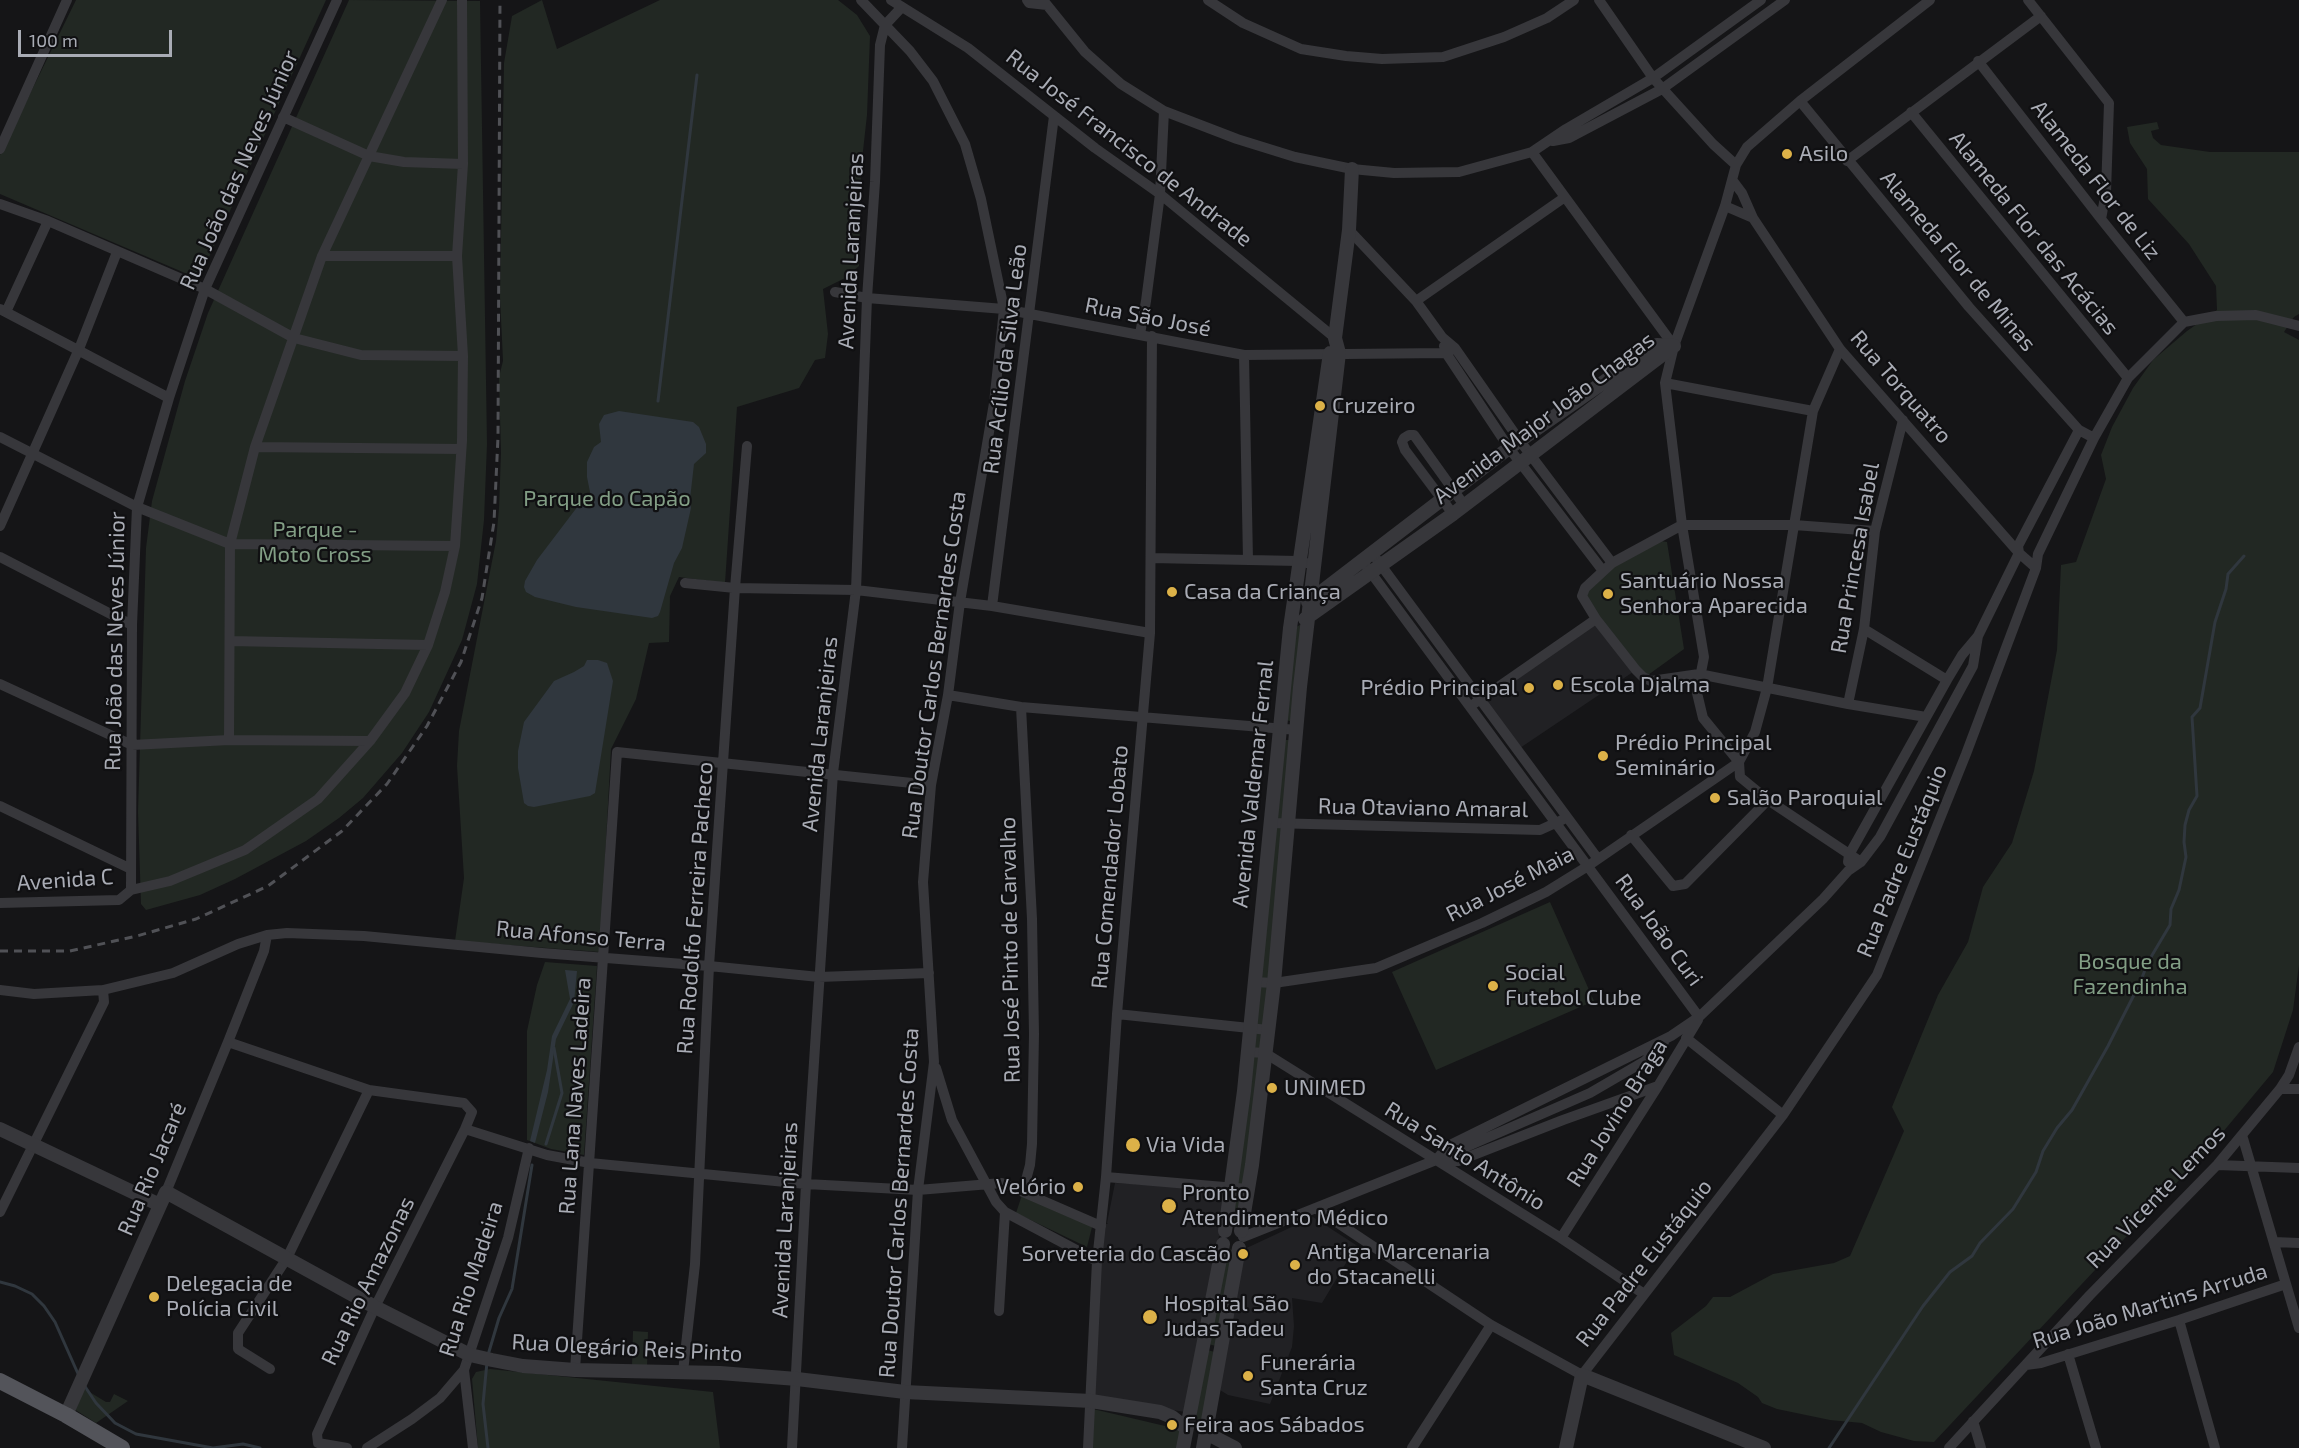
<!DOCTYPE html>
<meta charset="utf-8">
<style>
body{margin:0}
#map{position:relative;width:2299px;height:1448px;overflow:hidden;background:#151517;font-family:"Exo 2",sans-serif}
canvas{display:block}
.scale{position:absolute;left:18px;top:30px;width:154px;height:27px;box-sizing:border-box;border:3px solid #a9acb5;border-top:0;padding-left:8px;font-size:18px;line-height:21px;white-space:nowrap;color:#a9acb5;-webkit-text-stroke:4px #101012;paint-order:stroke}
</style>
<div id="map">
<canvas width="2299" height="1448"></canvas>
<div class="scale">100 m</div>
</div>
<script>
const ctx = document.querySelector('canvas').getContext('2d');
ctx.lineJoin = 'round';
function fill(path, color) { ctx.fillStyle = color; ctx.fill(path, 'evenodd'); }
const poly = rows => new Path2D(rows.map(r => 'M' + r).join(''));
function strokePath(path, color, width, dash) { ctx.strokeStyle = color; ctx.lineWidth = width; ctx.lineCap = dash ? 'butt' : 'round'; ctx.setLineDash(dash || []); ctx.stroke(path); }
function drawText(font, color, halo, rows, align = 'center') {
  ctx.font = font + ' "Exo 2",sans-serif'; ctx.lineWidth = 4.5; ctx.setLineDash([]); ctx.textBaseline = 'middle'; ctx.strokeStyle = halo; ctx.fillStyle = color; for (const [text, x, y, turn = 0] of rows) {
    ctx.save(); ctx.translate(x, y); ctx.rotate((+turn || 0) * Math.PI / 180); ctx.textAlign = isNaN(turn) ? turn : align; if (halo) ctx.strokeText(text, 0, 0); ctx.fillText(text, 0, 0); ctx.restore();
  }
}
fill(poly([
 [1596,619,1636,670,1517,750,1480,699],
 [1115,1183,1230,1189,1221,1236,1219,1236,1185,1412,1093,1397,1102,1224,1108,1224,1107,1223],
 [1313,1217,1359,1247,1349,1258,1322,1303,1292,1298,1294,1326,1292,1347,1270,1404,1228,1395,1220,1390,1238,1252]
]), '#212124');
fill(poly([
 [76,0,326,0,199,279,0,194,0,155],
 [349,0,480,1,487,444,484,520,477,584,462,640,429,712,402,753,363,798,339,818,306,841,235,879,200,895,146,910,141,904,138,812,146,548,152,501,185,381,208,313],
 [542,0,557,49,660,0,838,0,857,15,870,36,867,115,861,169,859,266,845,278,823,289,828,334,825,358,815,360,799,388,737,407,725,583,679,577,670,596,669,642,649,643,636,699,611,749,600,952,455,941,464,878,457,766,459,731,496,541,499,508,501,453,499,377,503,361,500,297,504,63,512,16],
 [2157,122,2159,129,2151,131,2153,138,2161,145,2210,152,2299,152,2299,314,2294,317,2284,332,2299,340,2299,965,2293,1010,2273,1072,2212,1145,1934,1442,1914,1441,1881,1432,1862,1423,1830,1420,1777,1409,1762,1403,1758,1397,1738,1383,1674,1355,1671,1333,1706,1306,1713,1297,1730,1297,1773,1274,1834,1263,1850,1256,1904,1131,1892,1107,1938,995,1968,942,1983,887,2012,843,2034,771,2057,650,2061,565,2076,562,2106,479,2101,455,2112,427,2133,388,2153,360,2187,331,2217,310,2216,286,2189,244,2148,199,2147,169,2130,143,2127,127],
 [1661,541,1667,542,1684,649,1648,675,1642,674,1585,598,1586,592,1612,566],
 [1307,621,1294,721,1290,721,1285,720,1291,630],
 [1284,740,1291,740,1273,982,1255,980],
 [1550,902,1594,1001,1436,1070,1392,972],
 [545,962,597,966,584,1155,551,1149,527,1140,527,1031,537,985],
 [1254,982,1274,983,1265,1053,1235,1227,1231,1227],
 [1022,1195,1093,1223,1087,1247,1016,1213],
 [1229,1249,1232,1250,1220,1347,1204,1343],
 [633,1331,648,1332,647,1367,632,1366],
 [1203,1349,1219,1353,1203,1422,1196,1419],
 [490,1369,713,1392,720,1448,478,1448,472,1379,476,1372],
 [83,1388,106,1402,110,1402,114,1394,128,1401,96,1423,74,1409],
 [1093,1409,1182,1430,1179,1448,1092,1448]
]), '#222823');
fill(poly([
 [619,411,693,422,699,427,706,444,706,453,694,464,690,499,691,508,682,548,674,563,660,612,658,616,652,618,576,607,535,597,526,592,524,587,525,581,537,560,578,506,585,504,591,497,587,477,587,462,594,447,601,442,599,424,604,415],
 [587,660,598,660,607,663,613,681,595,793,590,796,534,807,528,806,524,803,518,768,518,751,524,722,554,681,574,672,584,666],
 [565,970,577,971,574,1002,556,1039,548,1092,535,1143,530,1141,547,1070,552,1036,570,999]
]), '#30373e');
strokePath(poly([
 [658,401,697,75],
 [546,1144,562,1093,554,1048],
 [0,1282,15,1286,32,1294,44,1306,55,1322,79,1376],
 [488,1355,499,1318,512,1289,532,1165],
 [487,1362,483,1404,488,1448],
 [84,1385,96,1403,115,1423,136,1434,213,1448,243,1444,260,1448],
 [1829,1448,1923,1306,1950,1272,1972,1256,1980,1243,2013,1209,2036,1172,2043,1151,2057,1128,2072,1110,2108,1046,2140,983,2148,962,2170,925,2171,909,2179,890,2186,857,2184,842,2185,825,2189,810,2197,796,2192,717,2200,708,2215,622,2226,589,2228,574,2244,556]
]), '#30373e', 3);
strokePath(poly([
 [861,0,910,51,933,81,965,144,981,199,1004,309,994,403,960,602,948,695,931,785,923,882,934,1062,918,1190,902,1448],
 [891,0,968,48,1095,148,1160,194,1335,338],
 [1027,0,1029,3,1047,5],
 [1043,0,1085,52,1121,84,1164,111,1237,139,1295,157,1352,169,1394,173,1459,172,1532,152,1566,129,1653,78,1761,0],
 [1208,0,1243,23,1301,49,1346,56,1382,59,1443,57,1504,37,1547,18,1574,0],
 [1599,0,1653,78,1713,144,1736,165],
 [2028,0,2109,103,2106,192,2101,219],
 [1978,61,2101,219,2184,322],
 [1800,101,1969,307,2079,430,2094,438],
 [1911,112,2128,378],
 [283,117,369,156,404,162,463,164],
 [1553,141,1569,138,1662,89,1785,0],
 [0,149,67,0],
 [1532,152,1674,346],
 [1847,161,2041,16],
 [1733,181,1742,193,1753,218,1840,349,2019,553,2036,568],
 [0,204,48,221,205,289,294,338,361,355,463,356],
 [1725,206,1753,218],
 [1349,230,1416,301,1442,337,1455,348,1520,441,1612,563],
 [322,256,457,256],
 [835,292,867,298,1004,309,1244,355,1446,353,1455,348],
 [1416,301,1565,197],
 [0,309,169,398],
 [6,312,48,221],
 [2184,322,2216,316,2256,315,2299,326],
 [1140,334,1146,301,1160,194,1164,111],
 [1444,346,1446,353,1509,448,1603,571],
 [1244,355,1248,560],
 [1665,383,1813,411],
 [0,437,137,507,230,544,455,546],
 [255,447,461,449],
 [1453,514,1405,450,1402,442,1404,438,1409,435,1414,435,1464,505],
 [0,526,79,349,117,252],
 [1875,531,1794,525,1682,525,1612,563,1585,588,1582,596,1596,619,1636,670,1643,677,1651,681,1699,674,1848,704,1926,717],
 [1372,553,1598,859],
 [0,557,132,625],
 [1151,558,1298,561,1315,565],
 [1366,566,1699,1017],
 [685,583,735,588,856,590,992,606,1150,633],
 [992,606,1054,116],
 [1864,629,1947,680],
 [230,641,428,645],
 [0,684,132,745,229,740,370,741,405,693,428,645,445,592,455,546,462,441,463,356,457,256,463,164,462,0],
 [948,695,1021,707,1297,730],
 [1475,703,1596,619],
 [1848,704,1864,629,1875,531,1903,420],
 [1021,707,1032,919,1034,1034,1032,1144,1030,1165,1023,1191],
 [229,740,230,544,255,447,322,256,442,0],
 [0,806,131,869],
 [1271,823,1540,830,1562,820],
 [1631,835,1673,886,1685,884,1768,800],
 [1848,862,1849,855,1947,680,1962,655,1978,636,2019,553,2018,546,2079,430],
 [1861,862,1768,800,1740,777,1739,762,1703,718,1697,693,1704,657,1682,525,1665,383,1674,346,1725,206,1736,165,1747,147,1800,101,1930,0],
 [131,890,132,625,137,507,169,398,205,289,337,0],
 [131,890,170,881,245,850,318,799,370,741],
 [0,903,119,900,131,890],
 [1254,982,1274,983,1376,968,1482,923,1546,892,1588,866,1739,762,1755,732,1767,688,1813,411,1840,349],
 [0,990,34,994,103,990,173,973,238,944,267,935,287,933,364,936,542,953,709,966,819,977,929,973],
 [1117,1014,1268,1030],
 [1686,1038,1783,1115],
 [228,1042,369,1090,464,1103,472,1112,465,1129,375,1307,317,1434,318,1443,347,1448],
 [1248,1052,1265,1053,1561,1238,1644,1294],
 [936,1068,952,1120,996,1202,1005,1212,1097,1261],
 [2280,1089,2299,1089],
 [465,1129,547,1155,590,1163,806,1184,918,1190,1002,1183,1101,1226],
 [2242,1135,2299,1328],
 [1436,1160,1448,1146,1671,1036,1699,1017,1823,899,1848,871,1861,862,1880,837,1973,666,1978,636],
 [1439,1161,1458,1161,1563,1120,1658,1086],
 [2217,1165,2299,1168],
 [1106,1177,1248,1189],
 [166,1192,228,1042,264,951,267,935],
 [1317,1209,1491,1325,1582,1375,1783,1115,1877,975,1966,754,2036,568,2038,554,2094,438,2128,378,2184,322],
 [0,1212,104,1002,103,990],
 [1243,1237,1436,1160,1590,1093,1645,1061,1664,1042],
 [1561,1238,1658,1086,1698,1020],
 [2274,1242,2299,1243],
 [999,1311,1005,1212],
 [2179,1320,2215,1448],
 [2068,1354,2096,1448],
 [2026,1365,2041,1363,2179,1320,2286,1284],
 [270,1369,238,1349,238,1333,287,1258,369,1090],
 [464,1370,473,1448],
 [575,1370,617,752,931,785],
 [683,1372,695,1264,709,966,735,588,747,446],
 [1973,1421,1981,1448],
 [367,1448,412,1419,440,1398,464,1370,508,1238,529,1148],
 [792,1448,806,1184,833,773,856,590,867,298,875,182,880,45,885,25,901,8],
 [1088,1448,1097,1261,1106,1177,1117,1014,1150,633,1152,336],
 [1412,1448,1491,1325],
 [1949,1448,2090,1295,2217,1165,2280,1089,2289,1075,2299,1047]
]), '#37373b', 10);
strokePath(poly([
 [1308,602,1509,448,1657,345,1674,346],
 [1305,619,1453,514,1674,346],
 [0,1129,160,1205],
 [1225,1231,1244,1091,1290,628,1330,353],
 [1241,1231,1252,1165,1274,983,1300,687,1339,353,1335,338,1349,230,1352,169],
 [66,1415,166,1192,375,1307,470,1355,492,1360,523,1366,575,1370,720,1373,797,1379,905,1392,1091,1401,1160,1412,1172,1417,1186,1428],
 [1206,1433,1235,1448],
 [1183,1448,1223,1244],
 [1203,1448,1239,1248],
 [1566,1448,1582,1375,1764,1448]
]), '#37373b', 14);
strokePath(poly([
 [0,1381,66,1415,122,1448]
]), '#53545a', 16);
strokePath(poly([
 [0,951,70,951,137,936,196,919,268,886,342,831,387,784,427,726,461,662,482,598,494,522,498,437,500,0]
]), '#505156', 3, [8, 6]);
for (const [x, y, r, color] of [
 [1787,154,6,"#dcb148"],
 [1320,406,6,"#dcb148"],
 [1172,592,6,"#dcb148"],
 [1608,594,6,"#dcb148"],
 [1558,685,6,"#dcb148"],
 [1529,688,6,"#dcb148"],
 [1603,756,6,"#dcb148"],
 [1715,798,6,"#dcb148"],
 [1493,986,6,"#dcb148"],
 [1272,1088,6,"#dcb148"],
 [1133,1145,8,"#dcb148"],
 [1078,1187,6,"#dcb148"],
 [1169,1206,8,"#dcb148"],
 [1243,1254,6,"#dcb148"],
 [1295,1265,6,"#dcb148"],
 [154,1297,6,"#dcb148"],
 [1150,1317,8,"#dcb148"],
 [1248,1376,6,"#dcb148"],
 [1172,1425,6,"#dcb148"]
]) { const dot = new Path2D(); dot.arc(x, y, r, 0, 2 * Math.PI); ctx.fillStyle = color; ctx.fill(dot); strokePath(dot, '#101012', 2); }
drawText('22px', '#a9acb5', '#101012', [
 ["Rua José Francisco de Andrade",1129,148,38],
 ["Rua João das Neves Júnior",239,170,-66],
 ["Alameda Flor de Liz",2096,180,52],
 ["Alameda Flor das Acácias",2034,233,51],
 ["Avenida Laranjeiras",851,251,-87],
 ["Alameda Flor de Minas",1958,261,50],
 ["Rua São José",1148,317,11],
 ["Rua Acílio da Silva Leão",1005,359,-83],
 ["Rua Torquatro",1901,387,49],
 ["Avenida Major João Chagas",1544,418,-37],
 ["Rua Princesa Isabel",1855,558,-80],
 ["Rua João das Neves Júnior",115,641,-89],
 ["Rua Doutor Carlos Bernardes Costa",934,665,-82],
 ["Avenida Laranjeiras",820,734,-84],
 ["Avenida Valdemar Fernal",1253,784,-84],
 ["Rua Otaviano Amaral",1423,808,1],
 ["Rua Padre Eustáquio",1902,861,-68],
 ["Rua Comendador Lobato",1110,867,-85],
 ["Avenida C",65,880,-4],
 ["Rua José Maia",1510,884,-27],
 ["Rua Rodolfo Ferreira Pacheco",695,908,-86],
 ["Rua João Curi",1659,930,54],
 ["Rua Afonso Terra",581,936,5],
 ["Rua José Pinto de Carvalho",1010,950,-91],
 ["Rua Lana Naves Ladeira",575,1096,-86],
 ["Rua Jovino Braga",1617,1113,-58],
 ["Rua Santo Antônio",1465,1156,32],
 ["Rua Rio Jacaré",152,1169,-67],
 ["Rua Vicente Lemos",2156,1197,-46],
 ["Rua Doutor Carlos Bernardes Costa",899,1203,-86],
 ["Avenida Laranjeiras",785,1220,-87],
 ["Rua Padre Eustáquio",1644,1263,-52],
 ["Rua Rio Madeira",471,1279,-72],
 ["Rua Rio Amazonas",368,1281,-64],
 ["Rua João Martins Arruda",2150,1306,-17],
 ["Rua Olegário Reis Pinto",627,1348,3]
]);
drawText('22px', '#a9acb5', '#101012', [
 ["Asilo",1799,154],
 ["Cruzeiro",1332,406],
 ["Santuário Nossa",1620,581],
 ["Senhora Aparecida",1620,606],
 ["Casa da Criança",1184,592],
 ["Escola Djalma",1570,685],
 ["Prédio Principal",1517,688,"right"],
 ["Prédio Principal",1615,743],
 ["Seminário",1615,768],
 ["Salão Paroquial",1727,798],
 ["Social",1505,973],
 ["Futebol Clube",1505,998],
 ["UNIMED",1284,1088],
 ["Via Vida",1146,1145],
 ["Velório",1066,1187,"right"],
 ["Pronto",1182,1193],
 ["Atendimento Médico",1182,1218],
 ["Antiga Marcenaria",1307,1252],
 ["do Stacanelli",1307,1277],
 ["Sorveteria do Cascão",1231,1254,"right"],
 ["Delegacia de",166,1284],
 ["Polícia Civil",166,1309],
 ["Hospital São",1164,1304],
 ["Judas Tadeu",1164,1329],
 ["Funerária",1260,1363],
 ["Santa Cruz",1260,1388],
 ["Feira aos Sábados",1184,1425]
], 'left');
drawText('22px', '#829e85', '#101012', [
 ["Parque do Capão",607,499],
 ["Parque -",315,530],
 ["Moto Cross",315,555],
 ["Bosque da",2130,962],
 ["Fazendinha",2130,987]
]);
</script>
